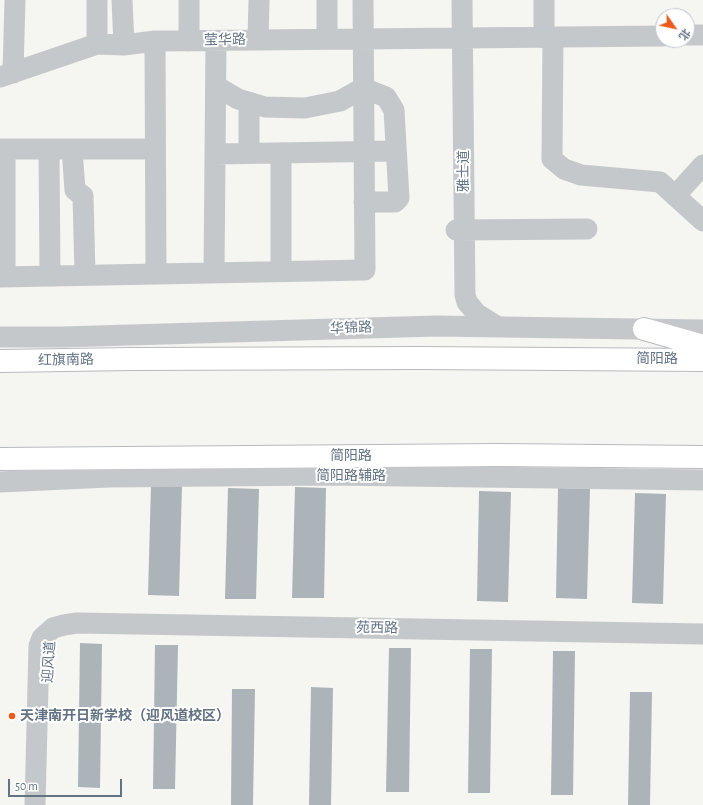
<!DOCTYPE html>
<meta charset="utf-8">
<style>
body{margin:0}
#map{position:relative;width:703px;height:805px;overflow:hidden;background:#f5f5f1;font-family:"Alegreya Sans","Noto Sans SC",sans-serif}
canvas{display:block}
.north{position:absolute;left:655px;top:8px;width:40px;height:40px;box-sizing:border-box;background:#fff;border:1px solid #c1c7ce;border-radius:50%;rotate:124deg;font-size:11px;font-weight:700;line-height:16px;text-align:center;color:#637384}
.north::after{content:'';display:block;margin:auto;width:14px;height:18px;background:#ec5b1b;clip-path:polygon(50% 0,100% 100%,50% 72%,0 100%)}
.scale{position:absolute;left:8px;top:779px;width:114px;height:18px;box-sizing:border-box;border:2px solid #637384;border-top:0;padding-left:5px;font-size:12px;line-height:14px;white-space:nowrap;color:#637384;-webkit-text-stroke:3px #fff;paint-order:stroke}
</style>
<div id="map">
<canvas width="703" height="805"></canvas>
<div class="north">北</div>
<div class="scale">50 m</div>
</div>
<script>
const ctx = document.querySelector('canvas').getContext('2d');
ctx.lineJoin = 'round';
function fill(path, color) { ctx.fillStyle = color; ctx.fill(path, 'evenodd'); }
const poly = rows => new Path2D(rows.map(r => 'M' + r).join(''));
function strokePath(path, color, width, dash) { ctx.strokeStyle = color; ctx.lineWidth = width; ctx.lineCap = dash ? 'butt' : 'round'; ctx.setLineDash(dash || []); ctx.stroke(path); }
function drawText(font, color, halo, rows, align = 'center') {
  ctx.font = font + ' "Alegreya Sans","Noto Sans SC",sans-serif'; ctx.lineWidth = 4; ctx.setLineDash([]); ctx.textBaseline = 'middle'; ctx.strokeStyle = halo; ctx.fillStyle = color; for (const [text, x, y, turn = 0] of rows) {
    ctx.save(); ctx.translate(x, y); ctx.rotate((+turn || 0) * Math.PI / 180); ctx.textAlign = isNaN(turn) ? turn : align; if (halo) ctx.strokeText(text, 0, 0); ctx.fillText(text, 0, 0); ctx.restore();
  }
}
fill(poly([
 [151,485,182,486,179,596,148,595],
 [295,487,326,488,324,598,292,598],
 [228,488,259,489,256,599,225,599],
 [558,488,590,489,587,599,556,598],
 [479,491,511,492,508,602,477,601],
 [635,493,666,494,663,604,632,603],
 [80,643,102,644,100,788,78,787],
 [155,645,178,645,175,789,153,789],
 [389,648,411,648,409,792,386,792],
 [470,649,492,649,490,793,468,793],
 [553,651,575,651,573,795,551,795],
 [311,687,333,688,331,805,309,805],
 [232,689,255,689,253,805,231,805],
 [630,692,652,692,650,805,628,805]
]), '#acb3b9');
const highway = poly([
 [644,329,703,346],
 [0,361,132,359,418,358,703,360],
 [0,459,499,455,703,457]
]);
strokePath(highway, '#b7babd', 24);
strokePath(poly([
 [122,0,124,45],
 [327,0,327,39],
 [462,0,465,295,467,302,477,314,498,327],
 [544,0,544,38],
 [687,35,703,35],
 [553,38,552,159,564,169,581,175,660,182,703,221],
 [258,40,259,0],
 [189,41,189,0],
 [97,44,97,0],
 [13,73,15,0],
 [0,77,97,44,124,45,155,41,663,36],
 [216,86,238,99,265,107,305,108,340,101,363,88,386,97,394,110,399,198,395,202,364,202],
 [249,102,249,153],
 [0,149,155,149],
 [49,149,50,276],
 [72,149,75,190,83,196,85,275],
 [215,154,396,151],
 [675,196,703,165],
 [456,230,587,229],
 [281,271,281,153],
 [214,273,216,41],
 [156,274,365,270,363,0],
 [0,277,156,274,155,41],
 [5,277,5,149],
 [0,337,62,337,436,326,703,330],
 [0,482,109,477,329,475,703,480],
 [35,805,39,646,42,638,53,628,64,625,77,623,703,634]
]), '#c5c8cb', 21);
strokePath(highway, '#fff', 22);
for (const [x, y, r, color] of [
 [12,716,4,"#ec5b1b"]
]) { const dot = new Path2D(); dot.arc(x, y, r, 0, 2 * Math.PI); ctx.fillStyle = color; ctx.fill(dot); strokePath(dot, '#fff', 1.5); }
drawText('14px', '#637384', '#fff', [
 ["莹华路",225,40,-1],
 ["雅士道",464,171,-90],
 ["华锦路",351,328,-2],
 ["简阳路",657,359],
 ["红旗南路",66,360,-1],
 ["简阳路",351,456],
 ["简阳路辅路",351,476],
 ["苑西路",377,628,1],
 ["迎风道",49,662,-86]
]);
drawText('bold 14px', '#637384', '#fff', [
 ["天津南开日新学校（迎风道校区）",20,716]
], 'left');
</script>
